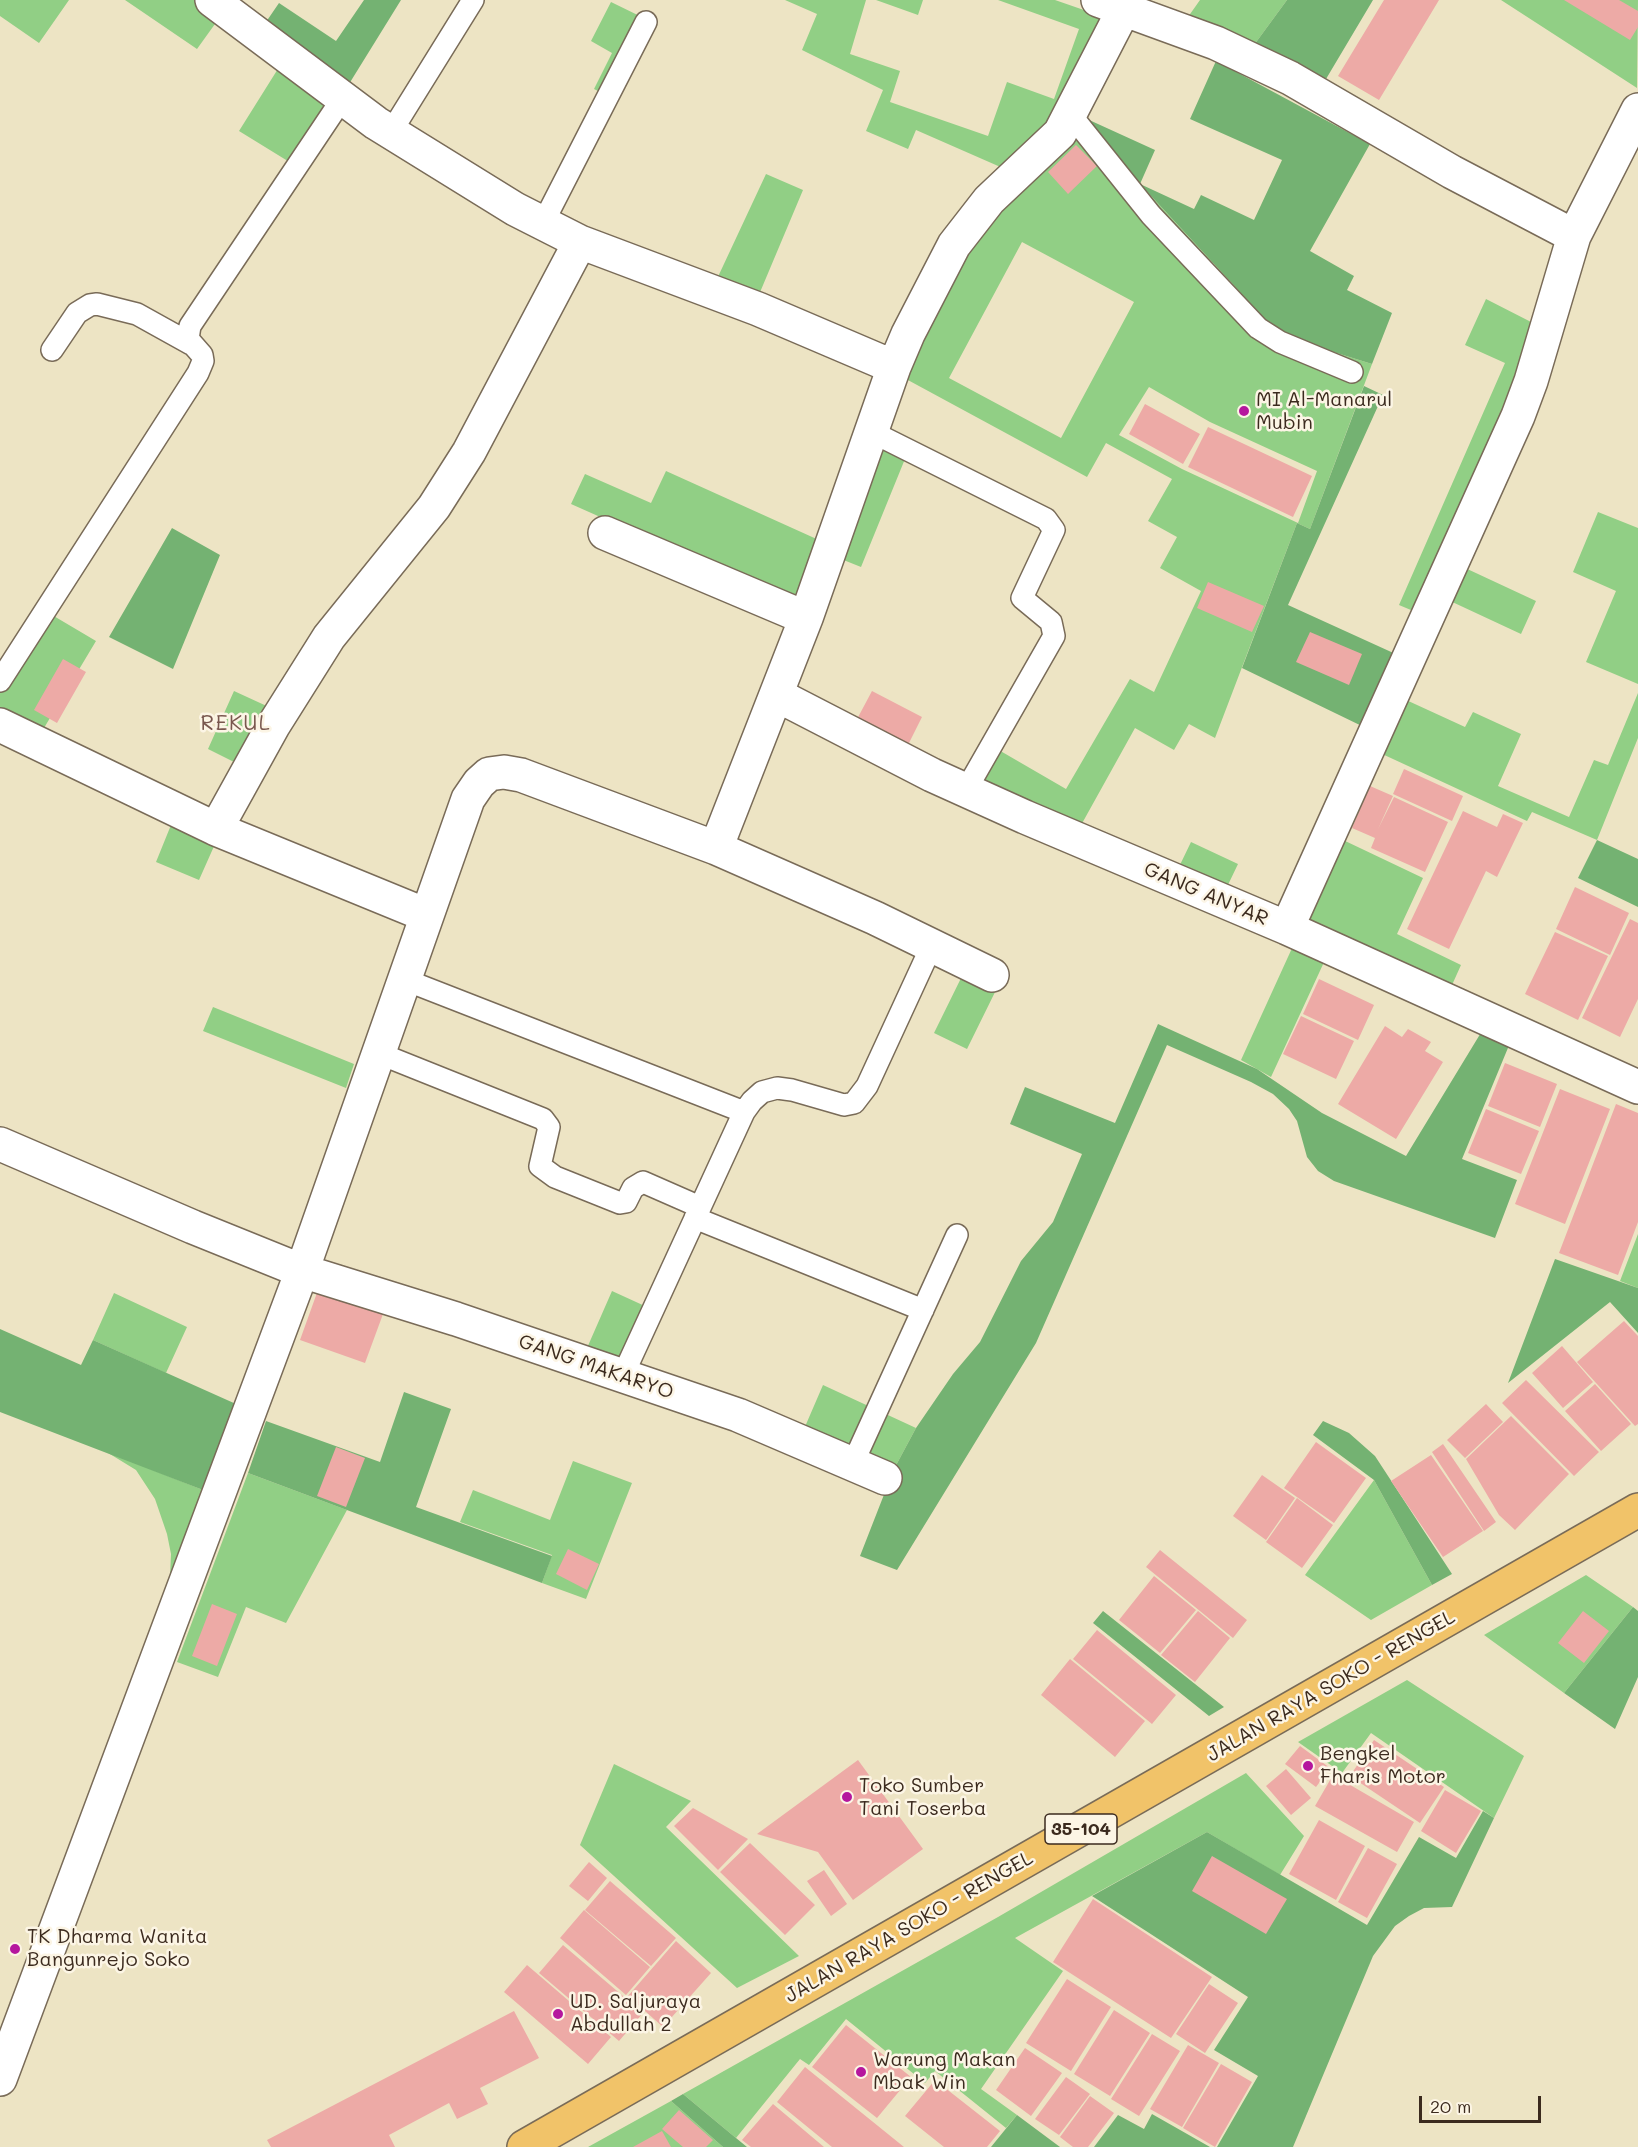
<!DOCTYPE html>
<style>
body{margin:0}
#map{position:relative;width:1638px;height:2147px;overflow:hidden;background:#ede4c4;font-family:Mali,sans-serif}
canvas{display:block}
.scale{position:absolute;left:1419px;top:2096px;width:122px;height:27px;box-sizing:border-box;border:3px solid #3b2a1e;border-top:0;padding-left:8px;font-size:18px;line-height:21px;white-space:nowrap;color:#3b2a1e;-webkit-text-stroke:4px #fcf5e5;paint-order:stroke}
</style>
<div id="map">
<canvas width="1638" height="2147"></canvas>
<div class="scale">20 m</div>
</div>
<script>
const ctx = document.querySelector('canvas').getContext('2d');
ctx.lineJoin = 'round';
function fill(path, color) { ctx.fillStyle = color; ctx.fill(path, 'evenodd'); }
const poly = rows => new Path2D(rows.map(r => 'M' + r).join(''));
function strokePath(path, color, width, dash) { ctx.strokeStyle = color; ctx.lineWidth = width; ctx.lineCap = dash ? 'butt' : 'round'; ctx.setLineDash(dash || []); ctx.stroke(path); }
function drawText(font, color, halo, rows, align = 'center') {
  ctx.font = font + ' Mali,sans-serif'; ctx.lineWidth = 5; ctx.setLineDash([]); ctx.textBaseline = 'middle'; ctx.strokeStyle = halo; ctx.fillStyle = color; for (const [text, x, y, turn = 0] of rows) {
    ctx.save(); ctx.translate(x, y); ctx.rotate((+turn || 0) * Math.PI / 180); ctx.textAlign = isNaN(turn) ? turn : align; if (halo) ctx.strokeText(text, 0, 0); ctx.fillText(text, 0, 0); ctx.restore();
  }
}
fill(poly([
 [0,0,69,0,39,43,0,16],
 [125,0,197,0,220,17,197,49],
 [785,0,866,0,850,54,900,71,890,102,988,136,1007,82,1054,99,1079,29,998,0,1055,0,1104,17,1064,105,1005,169,916,130,908,149,866,131,883,90,802,50,817,14],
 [876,0,923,0,918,15],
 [1200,0,1287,0,1254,45,1188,17],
 [1501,0,1638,0,1637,88],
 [611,2,654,23,616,100,594,89,612,53,591,41],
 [281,64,330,102,291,163,239,131],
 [1087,119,1140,184,1237,289,1311,345,1372,364,1310,529,1297,523,1215,738,1189,724,1174,750,1135,728,1080,827,977,783,997,749,1066,789,1130,679,1154,692,1201,591,1160,568,1177,537,1148,521,1172,479,1106,443,1087,477,906,379,947,286,987,222,1062,155],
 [1022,242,1134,302,1061,438,949,378],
 [1149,387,1210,422,1317,471,1298,523,1182,469,1119,435],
 [766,174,803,190,758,297,716,281],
 [1486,299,1533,323,1510,393,1418,613,1399,605,1505,363,1465,345],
 [883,445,907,454,861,567,841,559],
 [666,471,821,541,796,604,571,504,585,474,651,503],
 [1598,512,1638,528,1638,684,1586,662,1616,591,1573,572],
 [1463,567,1536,601,1521,634,1448,600],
 [47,612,96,641,44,728,0,707,0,684],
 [234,691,271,708,238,764,208,749],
 [1638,693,1638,738,1597,840,1532,812,1527,821,1380,753,1404,699,1465,727,1473,712,1521,734,1498,786,1569,817,1594,760,1608,765],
 [171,825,215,844,199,880,156,862],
 [1341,839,1423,878,1397,934,1461,965,1452,985,1304,919],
 [1191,842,1238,864,1226,889,1178,869],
 [1293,946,1325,960,1271,1077,1241,1060],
 [965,970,999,984,967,1049,934,1033],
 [213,1007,354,1064,346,1088,203,1031],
 [1638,1234,1638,1288,1620,1281],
 [612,1291,647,1307,623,1360,587,1348],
 [114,1293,187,1327,166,1373,93,1340],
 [823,1385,916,1428,894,1469,804,1429],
 [105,1451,203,1490,170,1577,171,1554,167,1534,155,1499,136,1470],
 [573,1461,632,1483,586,1599,542,1583,552,1555,460,1522,473,1490,550,1520],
 [248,1473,347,1510,286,1623,246,1607,218,1677,177,1662],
 [1374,1480,1432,1585,1371,1620,1305,1575],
 [1586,1575,1633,1607,1564,1693,1484,1635],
 [1407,1680,1524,1756,1494,1818,1371,1733,1342,1773,1298,1742],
 [614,1764,691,1801,666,1827,799,1956,737,1988,580,1845],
 [1246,1773,1304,1836,1280,1875,1207,1832,1015,1938,1063,1971,981,2089,1017,2115,1006,2128,935,2071,925,2083,846,2019,809,2065,800,2059,736,2138,683,2094,998,1917],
 [671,2101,723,2147,588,2147]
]), '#91cf85');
fill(poly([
 [364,0,401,0,349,84,266,22,279,3,336,41],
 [1287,0,1373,0,1326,79,1254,45],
 [1216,61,1370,144,1310,251,1354,276,1347,290,1392,313,1372,364,1311,345,1279,330,1264,318,1140,184,1087,119,1155,150,1140,184,1194,209,1201,195,1254,220,1282,160,1190,119],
 [1364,386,1383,395,1288,605,1400,656,1368,729,1242,668,1297,523,1310,529],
 [172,528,220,555,173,669,109,637],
 [1597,840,1638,859,1638,907,1578,878],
 [1158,1024,1257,1069,1322,1113,1406,1156,1482,1031,1510,1043,1462,1159,1517,1180,1495,1238,1334,1181,1318,1171,1307,1157,1297,1121,1289,1109,1273,1094,1251,1082,1167,1045,1036,1343,897,1570,860,1556,894,1469,916,1428,953,1374,980,1342,1021,1261,1053,1222,1082,1154,1010,1124,1025,1087,1115,1123],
 [1555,1259,1638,1288,1638,1333,1610,1302,1508,1383],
 [0,1329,81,1365,93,1340,236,1404,203,1490,0,1412],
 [404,1392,451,1409,416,1507,552,1556,542,1583,248,1473,266,1421,380,1462],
 [1323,1421,1349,1433,1375,1456,1452,1574,1432,1585,1374,1480,1313,1435],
 [1633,1607,1638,1611,1638,1677,1615,1729,1564,1693],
 [1103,1611,1224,1707,1209,1716,1093,1623],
 [1483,1811,1494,1818,1452,1907,1424,1908,1409,1916,1395,1926,1373,1956,1293,2147,1217,2147,1258,2076,1214,2050,1248,1997,1092,1896,1207,1832,1367,1925,1419,1837,1456,1858],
 [683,2094,736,2138,747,2147,723,2147,671,2101],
 [1152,2114,1210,2147,1094,2147,1118,2115,1144,2129],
 [1017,2115,1060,2147,991,2147]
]), '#74b272');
fill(poly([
 [1384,0,1439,0,1379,100,1338,76],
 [1564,0,1619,0,1638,11,1638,27,1630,40],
 [1076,145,1097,166,1068,194,1048,172],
 [1145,404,1200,434,1183,464,1129,434],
 [1208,427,1312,476,1293,517,1188,467],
 [1208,582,1264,606,1252,632,1197,608],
 [1310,632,1362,654,1349,685,1296,662],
 [63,659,86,672,57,723,34,710],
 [872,691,922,717,907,747,856,721],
 [1404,769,1463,796,1452,821,1393,794],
 [1370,786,1393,796,1378,829,1394,797,1448,822,1425,872,1371,848,1375,838,1352,828],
 [1463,811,1497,827,1503,814,1523,823,1497,877,1486,871,1449,949,1407,929],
 [1575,887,1629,913,1610,955,1556,929],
 [1630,919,1638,923,1638,999,1620,1037,1582,1018],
 [1555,932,1608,956,1578,1020,1525,994],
 [1319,979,1374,1005,1358,1040,1303,1014],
 [1301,1016,1354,1041,1336,1079,1283,1054],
 [1385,1026,1402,1037,1408,1029,1431,1042,1425,1051,1443,1062,1396,1139,1338,1104],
 [1505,1063,1557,1084,1540,1127,1488,1106],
 [1560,1089,1610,1109,1565,1224,1515,1204],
 [1616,1104,1638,1113,1638,1222,1618,1275,1559,1253],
 [1486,1109,1539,1131,1521,1174,1468,1153],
 [318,1290,383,1314,365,1363,300,1340],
 [1624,1321,1638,1336,1638,1424,1635,1426,1577,1362],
 [1562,1346,1593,1382,1563,1408,1532,1373],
 [1526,1380,1599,1452,1574,1476,1502,1403],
 [1595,1384,1631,1424,1601,1451,1565,1411],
 [1486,1404,1503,1422,1465,1458,1447,1440],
 [1511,1416,1569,1474,1515,1530,1499,1515,1466,1459],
 [1316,1442,1366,1478,1334,1523,1284,1488],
 [1443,1444,1496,1522,1484,1531,1432,1452],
 [336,1447,365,1458,346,1507,317,1496],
 [1431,1455,1483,1531,1443,1557,1391,1481],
 [1262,1475,1295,1498,1266,1540,1233,1516],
 [1297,1498,1333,1525,1302,1568,1266,1542],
 [568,1549,599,1564,587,1590,556,1574],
 [1160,1550,1247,1620,1233,1638,1146,1567],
 [1154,1576,1196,1610,1160,1653,1119,1620],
 [212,1604,237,1614,217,1666,192,1656],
 [1198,1611,1230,1638,1195,1682,1161,1655],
 [1583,1611,1609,1631,1584,1663,1558,1643],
 [1097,1630,1176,1695,1152,1724,1073,1659],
 [1070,1659,1145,1721,1115,1757,1041,1695],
 [1374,1740,1444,1787,1420,1823,1350,1776],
 [1300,1746,1330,1768,1316,1787,1285,1764],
 [858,1760,923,1849,853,1900,818,1852,757,1834],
 [1286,1769,1311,1798,1291,1815,1266,1786],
 [1333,1775,1414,1822,1397,1852,1315,1806],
 [1445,1790,1481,1811,1456,1853,1421,1831],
 [693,1808,748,1839,718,1870,674,1826],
 [1319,1820,1365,1846,1336,1900,1289,1874],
 [750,1843,815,1905,785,1935,720,1872],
 [1368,1848,1397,1864,1367,1918,1338,1902],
 [1212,1856,1287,1899,1266,1934,1192,1891],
 [589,1862,607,1878,588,1901,569,1886],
 [824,1870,847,1904,831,1916,807,1881],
 [610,1881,676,1938,651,1966,585,1910],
 [1093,1899,1212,1977,1171,2038,1053,1962],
 [584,1910,650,1967,626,1995,560,1938],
 [676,1941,711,1973,663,2027,628,1996],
 [563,1945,643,2013,619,2041,539,1973],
 [527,1965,611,2037,588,2064,504,1992],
 [1067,1979,1111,2007,1071,2071,1026,2043],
 [1209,1984,1238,2003,1205,2053,1176,2034],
 [1114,2010,1150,2033,1110,2096,1074,2074],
 [514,2011,539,2058,480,2088,488,2104,457,2119,449,2103,389,2135,395,2147,271,2147,267,2140],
 [846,2025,911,2077,877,2118,812,2067],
 [1152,2034,1180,2051,1139,2116,1111,2099],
 [1188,2045,1219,2063,1182,2127,1150,2109],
 [1025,2048,1062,2073,1031,2116,996,2090],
 [1221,2064,1252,2082,1215,2147,1183,2128],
 [805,2067,904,2147,832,2147,777,2102],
 [1066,2077,1090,2094,1059,2135,1035,2119],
 [935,2080,1000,2131,987,2147,944,2147,905,2116],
 [1090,2096,1114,2113,1088,2147,1073,2147,1060,2137],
 [773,2104,824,2147,751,2147,742,2140],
 [679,2110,713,2140,706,2147,683,2147,662,2129],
 [662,2131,671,2147,633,2147]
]), '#edaaa6');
const lane = poly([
 [1071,115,1151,215,1258,328,1280,342,1352,372],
 [391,132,473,0],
 [543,223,646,22],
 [52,350,77,313,90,305,97,304,137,314,191,344],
 [872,432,1046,519,1054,530,1022,598,1051,622,1054,636,966,790],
 [0,681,198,373,203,361,202,355,188,339,190,326,342,99],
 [403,979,744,1112],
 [378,1053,543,1119,549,1127,540,1166,555,1177,620,1203,626,1202,633,1188,643,1182,700,1207],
 [695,1218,923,1310],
 [623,1375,744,1112,752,1101,762,1092,777,1088,792,1090,844,1105,854,1103,867,1086,932,945],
 [853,1463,957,1235]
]);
const street = poly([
 [212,0,376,123,515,209,580,242,758,309,894,367,806,618,716,848],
 [1098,0,1216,43,1290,78,1452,172,1574,236,1638,110],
 [894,367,908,334,954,245,989,200,1060,133,1124,9],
 [605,533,806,618],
 [777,695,932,775,1025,817,1287,928,1638,1087],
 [0,725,216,829,426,915],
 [216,829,273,726,329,637,434,507,469,452,580,242],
 [1287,928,1518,416,1531,381,1574,236],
 [0,1144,193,1227,302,1271,456,1319,738,1415,885,1478],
 [0,2079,302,1271,468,799,479,783,489,774,504,772,521,775,716,848,875,918,992,975]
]);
const primary = poly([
 [524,2147,1638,1510]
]);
strokePath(lane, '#796b58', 24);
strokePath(street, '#796b58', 36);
strokePath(primary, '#796b58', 36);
strokePath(lane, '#fff', 21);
strokePath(street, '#fff', 33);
strokePath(primary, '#f1c369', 33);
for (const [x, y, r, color] of [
 [1244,411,6,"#b5179e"],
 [1308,1766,6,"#b5179e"],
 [847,1797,6,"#b5179e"],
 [15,1949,6,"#b5179e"],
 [558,2014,6,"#b5179e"],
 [861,2072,6,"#b5179e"]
]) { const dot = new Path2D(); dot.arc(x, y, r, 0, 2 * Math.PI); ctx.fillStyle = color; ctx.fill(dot); strokePath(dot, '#fcf5e5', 2); }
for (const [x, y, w] of [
 [1081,1829,72]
]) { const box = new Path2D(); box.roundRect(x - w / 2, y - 15, w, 30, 4.5); ctx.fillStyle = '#fcf5e5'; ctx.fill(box); strokePath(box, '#3b2a1e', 1.5); }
drawText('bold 18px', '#3b2a1e', null, [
 ["35-104",1081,1829]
]);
drawText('20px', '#3b2a1e', '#fcf5e5', [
 ["MI Al-Manarul",1256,400],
 ["Mubin",1256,423],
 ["Bengkel",1320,1754],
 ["Fharis Motor",1320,1777],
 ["Toko Sumber",859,1786],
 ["Tani Toserba",859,1809],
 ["TK Dharma Wanita",27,1937],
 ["Bangunrejo Soko",27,1960],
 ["UD. Saljuraya",570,2002],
 ["Abdullah 2",570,2025],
 ["Warung Makan",873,2060],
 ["Mbak Win",873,2083]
], 'left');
drawText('20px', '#3b2a1e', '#fcf5e5', [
 ["GANG ANYAR",1206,894,23],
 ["GANG MAKARYO",596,1367,19],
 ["JALAN RAYA SOKO - RENGEL",1331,1686,-30],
 ["JALAN RAYA SOKO - RENGEL",909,1927,-30]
]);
ctx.letterSpacing = '1.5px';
drawText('21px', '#79574e', '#fcf5e5', [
 ["REKUL",236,724]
]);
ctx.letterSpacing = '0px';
</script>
